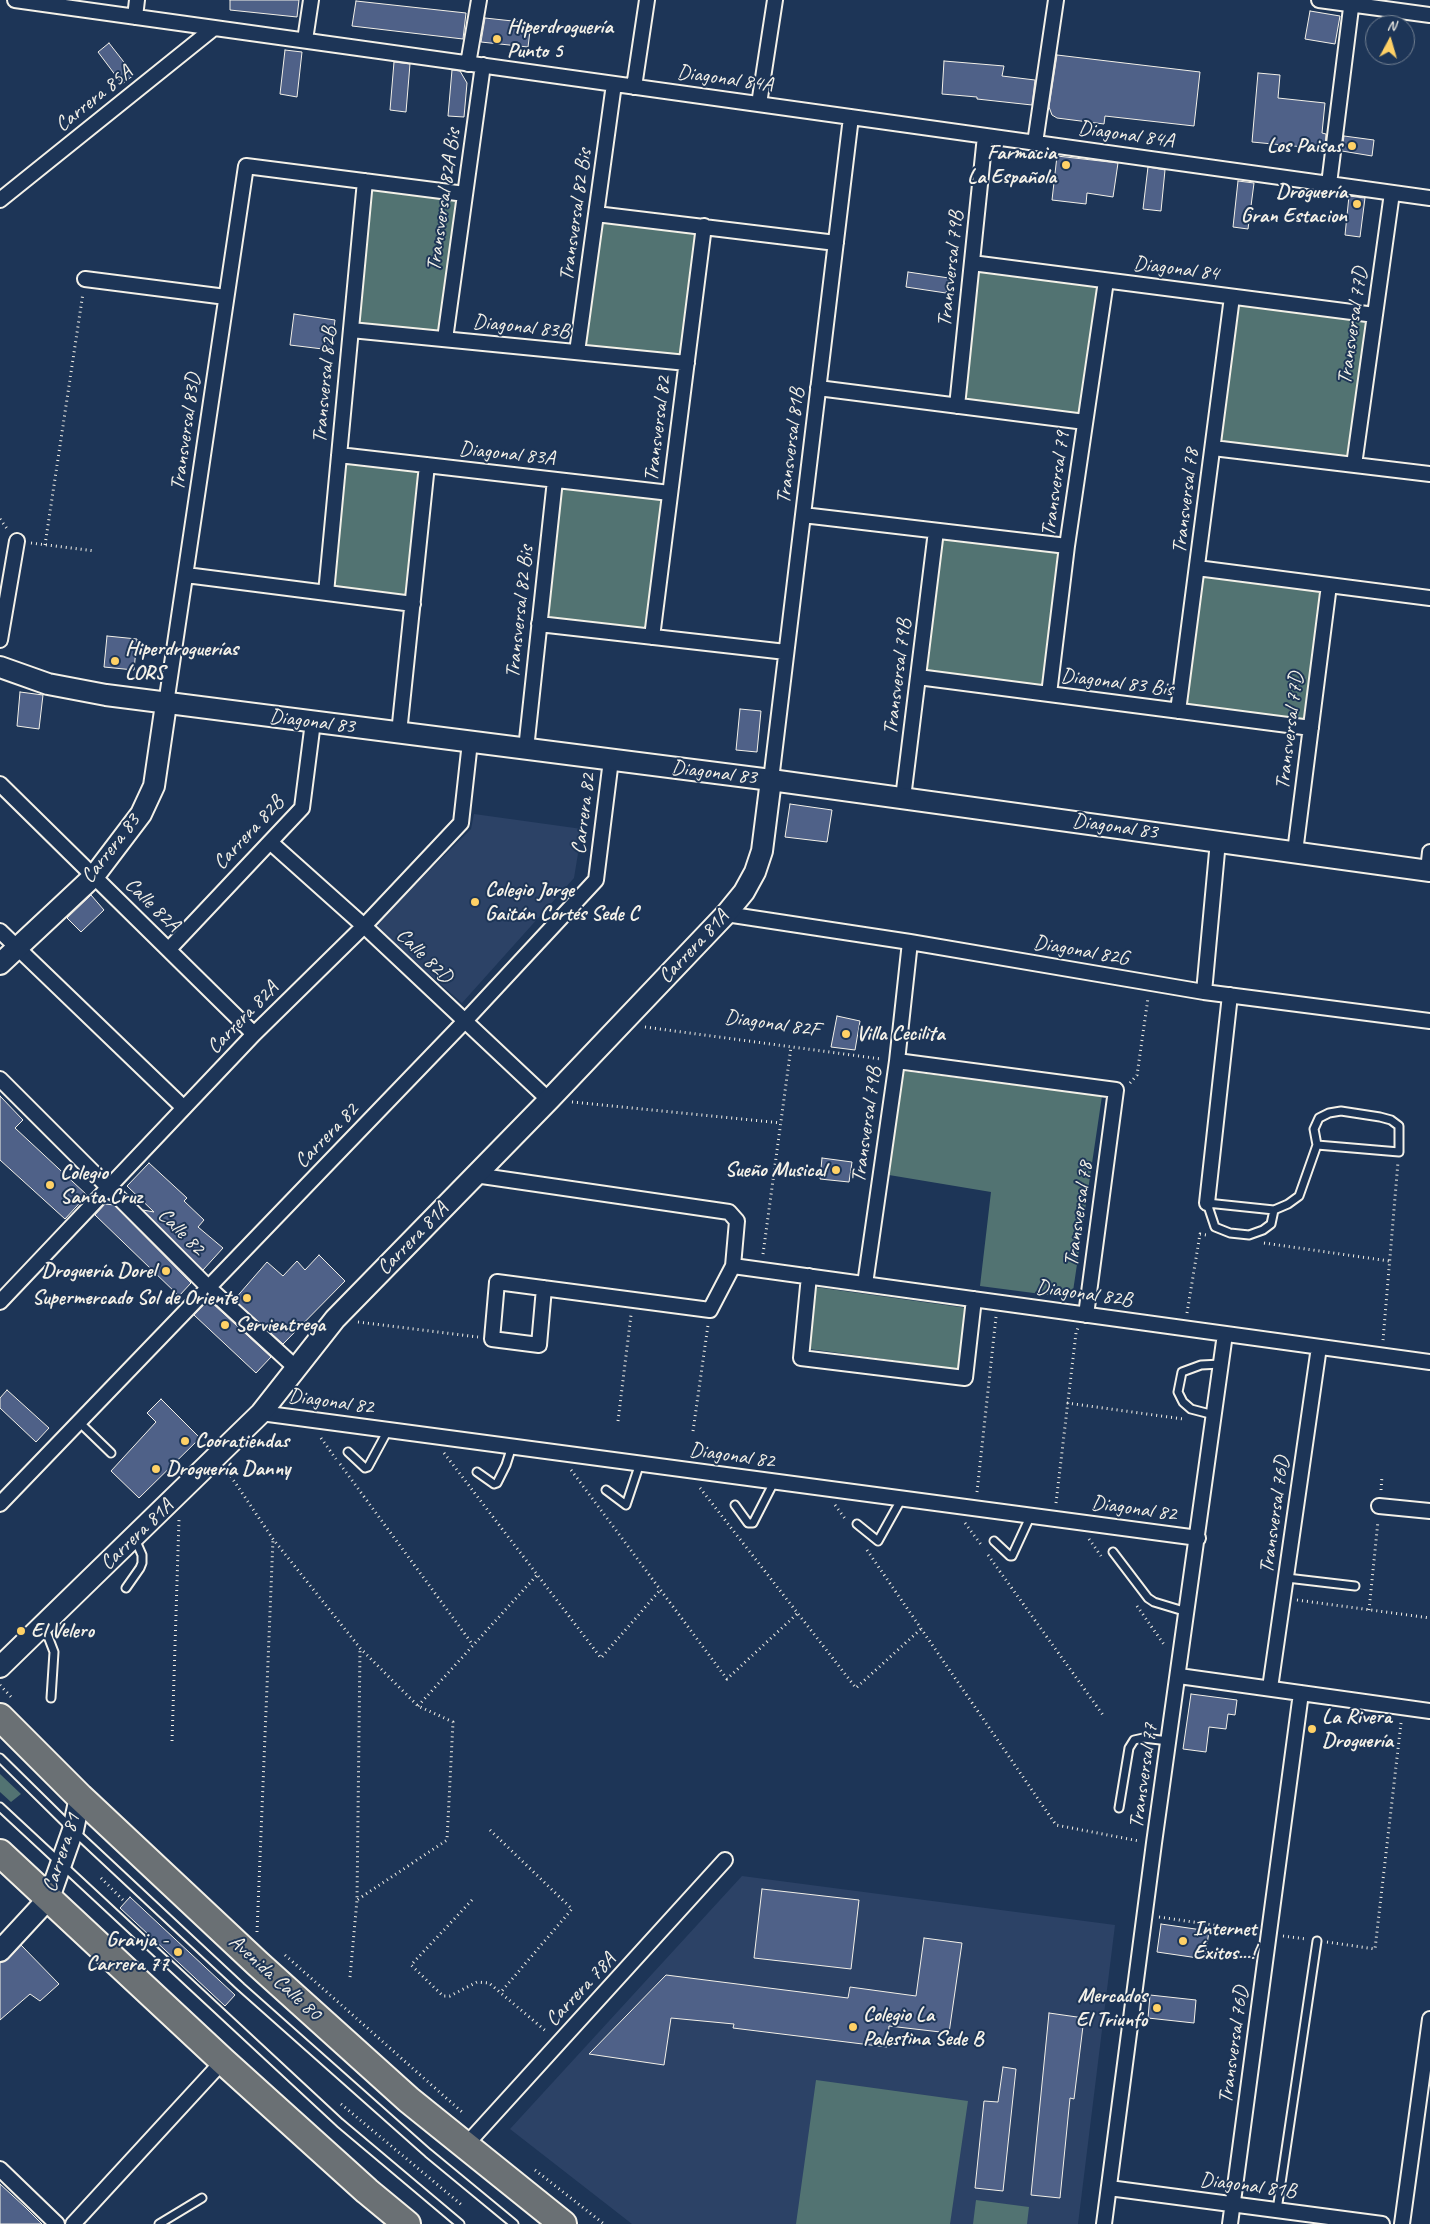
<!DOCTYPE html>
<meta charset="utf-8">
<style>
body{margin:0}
#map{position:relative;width:1430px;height:2224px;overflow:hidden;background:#1d3557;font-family:Caveat,sans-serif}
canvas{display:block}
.north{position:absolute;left:1365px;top:15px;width:50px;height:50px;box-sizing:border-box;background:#1d3557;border:1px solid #738091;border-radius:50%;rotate:6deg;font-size:14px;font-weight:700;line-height:20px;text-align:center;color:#f4f1e8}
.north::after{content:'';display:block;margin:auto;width:18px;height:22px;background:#ffd166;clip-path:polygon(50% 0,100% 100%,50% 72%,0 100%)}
</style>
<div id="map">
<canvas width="1430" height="2224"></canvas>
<div class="north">N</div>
</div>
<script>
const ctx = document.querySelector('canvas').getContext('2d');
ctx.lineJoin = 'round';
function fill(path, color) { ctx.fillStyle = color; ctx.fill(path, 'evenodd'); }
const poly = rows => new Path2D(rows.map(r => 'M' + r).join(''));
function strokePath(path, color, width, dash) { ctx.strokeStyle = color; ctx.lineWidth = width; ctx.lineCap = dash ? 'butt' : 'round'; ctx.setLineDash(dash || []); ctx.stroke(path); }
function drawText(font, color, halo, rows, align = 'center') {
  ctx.font = font + ' Caveat,sans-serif'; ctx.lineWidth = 4; ctx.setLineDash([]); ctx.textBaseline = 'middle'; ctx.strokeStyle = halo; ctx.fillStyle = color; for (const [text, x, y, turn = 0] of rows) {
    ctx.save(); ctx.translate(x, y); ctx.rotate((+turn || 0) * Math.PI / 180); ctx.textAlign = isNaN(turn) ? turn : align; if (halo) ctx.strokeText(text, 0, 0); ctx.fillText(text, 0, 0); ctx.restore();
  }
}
fill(poly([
 [474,814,582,829,574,878,462,1003,374,926,471,829],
 [742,1876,1115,1925,1078,2224,632,2224,510,2129]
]), '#2c4266');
fill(poly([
 [365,181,465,194,445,339,351,330],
 [596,214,704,226,687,363,577,352],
 [972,263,1106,281,1085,422,957,406],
 [1232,297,1375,315,1354,465,1213,448],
 [339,455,427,465,413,604,326,593],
 [555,480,670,493,652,637,539,624],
 [936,531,1067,546,1049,694,918,677],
 [1197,568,1329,585,1311,728,1178,711],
 [903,1071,1102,1096,1072,1298,980,1286,991,1192,889,1175],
 [815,1287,967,1308,958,1369,809,1349],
 [0,1774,21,1794,11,1802,0,1792],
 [816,2080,968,2101,950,2224,796,2224],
 [976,2200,1029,2207,1027,2224,973,2224]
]), '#527372');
const building = poly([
 [230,0,299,0,297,17,230,10,230,0],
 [356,1,466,13,463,39,352,26,356,1],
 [1310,11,1340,16,1335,44,1305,39,1310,11],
 [485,18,531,23,528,47,481,42,485,18],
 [109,43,134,75,122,84,98,52,109,43],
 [285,50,302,52,297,97,280,94,285,50],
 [1057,55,1200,72,1194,126,1105,116,1104,124,1057,118,1052,115,1049,107,1057,55],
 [944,61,1004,66,1002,76,1035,80,1032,105,977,99,977,97,942,94,944,61],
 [394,62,410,64,406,112,390,110,394,62],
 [452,70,460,71,467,83,464,117,448,116,452,70],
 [1258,73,1280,75,1278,98,1325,103,1322,133,1326,134,1325,149,1252,142,1258,73],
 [1344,136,1374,140,1372,156,1342,151,1344,136],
 [1057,156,1118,163,1113,197,1087,193,1086,204,1052,200,1057,156],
 [1148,167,1165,170,1161,211,1143,209,1148,167],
 [1238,181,1254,183,1248,229,1233,227,1238,181],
 [1349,196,1365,198,1360,237,1345,235,1349,196],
 [908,272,949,278,946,293,906,287,908,272],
 [294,314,335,320,331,350,290,345,294,314],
 [107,636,137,639,134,670,104,667,107,636],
 [20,692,43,695,39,729,17,726,20,692],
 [740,709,761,711,757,752,736,750,740,709],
 [790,804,832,810,827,842,785,837,790,804],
 [91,895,104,910,81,932,67,918,91,895],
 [837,1016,860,1021,855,1050,831,1047,837,1016],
 [0,1096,23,1120,15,1128,87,1195,65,1219,0,1160,0,1096],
 [822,1158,852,1162,849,1182,820,1179,822,1158],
 [149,1163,187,1198,184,1201,204,1220,198,1227,223,1248,203,1270,143,1210,154,1212,127,1186,149,1163],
 [105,1204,114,1205,191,1283,179,1296,95,1215,105,1204],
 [319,1255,345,1281,283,1344,234,1300,267,1262,283,1276,297,1261,305,1270,319,1255],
 [207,1301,211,1302,271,1357,256,1373,194,1315,207,1301],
 [7,1390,49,1428,36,1442,0,1408,0,1398,7,1390],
 [161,1399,200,1438,139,1498,111,1471,156,1422,147,1413,161,1399],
 [1191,1694,1237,1700,1235,1715,1228,1714,1226,1729,1209,1727,1206,1752,1183,1749,1191,1694],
 [762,1889,859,1900,851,1969,754,1958,762,1889],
 [130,1897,235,1995,225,2006,120,1908,130,1897],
 [1161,1924,1209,1931,1205,1959,1157,1952,1161,1924],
 [924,1938,962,1943,949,2033,889,2026,887,2047,733,2028,734,2024,671,2018,664,2065,589,2054,666,1975,848,1998,850,1987,916,1996,924,1938],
 [21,1945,59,1984,40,2001,30,1994,0,2020,0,1963,8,1959,21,1945],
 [1150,1995,1196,2000,1194,2023,1148,2018,1150,1995],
 [1049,2013,1084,2018,1074,2099,1070,2098,1060,2198,1031,2195,1049,2013],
 [1003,2067,1016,2069,1003,2191,975,2188,984,2101,998,2102,1003,2067],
 [0,2184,25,2207,42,2224,0,2224,0,2184]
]);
fill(building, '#4f6188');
strokePath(building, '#f4f1e8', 1);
const lane = poly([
 [1274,1210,1271,1224,1263,1230,1249,1235,1230,1233,1215,1227,1207,1203,1274,1210,1288,1204,1299,1196,1317,1145,1399,1152,1399,1126,1391,1120,1380,1117,1341,1111,1329,1113,1319,1118,1314,1129,1317,1145],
 [1214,1415,1191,1409,1183,1402,1178,1392,1182,1372,1201,1365,1221,1364],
 [80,1423,111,1453],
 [348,1452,365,1468,368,1467,388,1430],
 [477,1472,494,1484,497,1483,506,1465,512,1446],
 [606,1490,626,1505,640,1463],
 [735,1505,748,1523,753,1523,774,1482],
 [857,1524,878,1541,902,1498],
 [994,1541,1010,1556,1012,1556,1030,1517],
 [1113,1552,1148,1598,1154,1602,1187,1612],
 [1287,1578,1355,1586],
 [126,1588,140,1568,142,1563,142,1555,135,1539],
 [44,1626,54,1652,51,1698],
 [0,1758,73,1830,241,1987,428,2153,514,2224],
 [0,1807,340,2123,460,2224],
 [1119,1808,1129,1748,1134,1740,1143,1738,1169,1741],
 [1277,2210,1317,1941],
 [159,2224,202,2198]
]);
const street = poly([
 [15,0,1430,198],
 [1319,0,1430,15],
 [135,17,137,0],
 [305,40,311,0],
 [468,64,479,0],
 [634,87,647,0],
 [759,104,775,0],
 [1035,143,1056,0],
 [1329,184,1352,0],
 [0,200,214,28],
 [596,214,836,243],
 [972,263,1375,315],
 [85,279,226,297],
 [351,330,687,363],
 [445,339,483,65],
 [577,352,614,84],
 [818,388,1085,422],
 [957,406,985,136],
 [1213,448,1430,474],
 [339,455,670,493],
 [1354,465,1392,193],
 [803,515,1067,546],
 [1197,568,1430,598],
 [186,575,413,604],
 [326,593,365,181],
 [539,624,786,652],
 [652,637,704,226],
 [0,640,17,541],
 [918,677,1311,728],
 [1049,694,1067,546,1106,281],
 [166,704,246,166,465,194],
 [1178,711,1232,297],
 [399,733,427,465],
 [526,749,555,480],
 [771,780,851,117],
 [0,784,254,1034],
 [903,798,936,531],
 [270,842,364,926,549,1100],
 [1295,852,1329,585],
 [1428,870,1430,852],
 [726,914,910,942,1204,992,1430,1021],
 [0,931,184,1108],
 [169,949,302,808,313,722],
 [1204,992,1218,841],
 [897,1061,1116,1090,1086,1315],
 [0,1079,209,1288,295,1367],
 [475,1175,729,1212,737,1221,733,1266,710,1310,497,1282,492,1339,539,1345,544,1288],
 [1207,1203,1230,995],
 [733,1266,1430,1362],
 [809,1276,801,1358,965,1378,974,1299],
 [865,1284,897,1061,910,942],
 [0,1302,254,1034,364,926,461,823,470,742],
 [261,1413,1198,1538],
 [0,1504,464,1022,596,880,611,760],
 [1379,1506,1430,1511],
 [1179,1676,1430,1711],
 [1270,1688,1319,1347],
 [465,2146,725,1860],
 [0,2169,57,2224],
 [1109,2188,1382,2224],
 [73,2224,223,2061],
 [1104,2224,1154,1843,1225,1334],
 [1230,2224,1301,1693],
 [1402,2224,1430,2019]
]);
const secondary = poly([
 [0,667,48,684,106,695,771,780,1430,871],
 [0,964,94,876,141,814,154,786,166,704],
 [0,1667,261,1413,335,1319,549,1100,726,914,744,892,755,872,762,851,771,780],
 [0,1951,49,1898,73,1830,80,1797]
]);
const highway = poly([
 [0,1717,80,1797,257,1963,409,2100,563,2224],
 [0,1853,223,2061,367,2191,407,2224]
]);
strokePath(lane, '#f4f1e8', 11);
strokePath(street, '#f4f1e8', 18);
strokePath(secondary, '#f4f1e8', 24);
strokePath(highway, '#f4f1e8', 30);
strokePath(poly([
 [0,519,8,530],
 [31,543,95,551],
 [45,545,83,293],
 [645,1027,881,1059],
 [1130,1083,1137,1075,1148,998],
 [572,1102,781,1123],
 [1264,1243,1389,1261],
 [763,1254,791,1047],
 [1187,1313,1200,1234,1206,1235],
 [358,1322,478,1337],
 [1383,1340,1398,1162],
 [1067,1403,1183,1419],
 [618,1421,631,1315],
 [693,1431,708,1325],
 [321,1438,336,1459],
 [444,1453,601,1658,661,1589],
 [340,1464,473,1645],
 [571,1470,727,1679,798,1613],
 [228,1472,273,1539,360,1648,418,1706,453,1722,447,1840,357,1900],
 [700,1488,856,1688,922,1628],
 [1381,1490,1382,1476],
 [977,1492,996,1317],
 [1056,1503,1076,1333,1078,1328],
 [835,1505,846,1520],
 [965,1523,982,1546],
 [1089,1539,1101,1556],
 [867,1550,1056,1825,1139,1841],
 [988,1555,1103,1715],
 [1297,1600,1430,1618],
 [1137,1606,1165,1646],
 [1369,1610,1378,1521],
 [0,1685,13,1699],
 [418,1706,537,1575],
 [172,1741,179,1519],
 [490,1830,572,1909,501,1992],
 [101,1878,125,1902],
 [472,1900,411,1965,443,1996,450,1996,477,1982,489,1983,547,2032],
 [1159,1917,1254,1931],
 [257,1932,273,1539],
 [1283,1936,1306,1939],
 [1327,1942,1375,1949,1401,1723],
 [285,1955,462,2112],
 [350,1977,357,1900,360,1649],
 [341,2104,463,2206],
 [535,2170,604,2224]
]), '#f4f1e8', 3, [1, 4]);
strokePath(lane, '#1d3557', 7);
strokePath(street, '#1d3557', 14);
strokePath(secondary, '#1d3557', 20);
strokePath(highway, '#6a7074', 26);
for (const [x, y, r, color] of [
 [497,39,5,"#ffd166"],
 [1352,146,5,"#ffd166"],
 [1066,165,5,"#ffd166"],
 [1357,204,5,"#ffd166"],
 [115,661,5,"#ffd166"],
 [475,902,5,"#ffd166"],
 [846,1034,5,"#ffd166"],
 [836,1170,5,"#ffd166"],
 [50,1185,5,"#ffd166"],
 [166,1271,5,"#ffd166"],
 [247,1298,5,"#ffd166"],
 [225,1325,5,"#ffd166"],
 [185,1441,5,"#ffd166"],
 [156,1469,5,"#ffd166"],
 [21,1631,5,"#ffd166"],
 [1312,1729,5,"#ffd166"],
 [1183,1941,5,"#ffd166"],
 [178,1952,5,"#ffd166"],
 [1157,2008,5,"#ffd166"],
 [853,2027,5,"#ffd166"]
]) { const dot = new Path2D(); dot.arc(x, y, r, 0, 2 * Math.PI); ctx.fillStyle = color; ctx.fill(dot); strokePath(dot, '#1d3557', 2); }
drawText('bold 21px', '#f4f1e8', '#1d3557', [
 ["Hiperdroguería",507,27],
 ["Punto 5",507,51],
 ["Los Paisas",1342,146,"right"],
 ["Farmacia",1056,153,"right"],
 ["La Española",1056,177,"right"],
 ["Droguería",1347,192,"right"],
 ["Gran Estacion",1347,216,"right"],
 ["Hiperdroguerías",125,649],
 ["LORS",125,673],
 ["Colegio Jorge",485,890],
 ["Gaitán Cortés Sede C",485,914],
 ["Villa Cecilita",856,1034],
 ["Sueño Musical",826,1170,"right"],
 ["Colegio",60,1173],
 ["Santa Cruz",60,1197],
 ["Droguería Dorel",156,1271,"right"],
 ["Supermercado Sol de Oriente",237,1298,"right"],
 ["Servientrega",235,1325],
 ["Cooratiendas",195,1441],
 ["Droguería Danny",166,1469],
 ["El Velero",31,1631],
 ["La Rivera",1322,1717],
 ["Droguería",1322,1741],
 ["Internet",1193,1929],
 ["Éxitos...!",1193,1953],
 ["Granja -",168,1940,"right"],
 ["Carrera 77",168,1964,"right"],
 ["Mercados",1147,1996,"right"],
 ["El Triunfo",1147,2020,"right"],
 ["Colegio La",863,2015],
 ["Palestina Sede B",863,2039]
], 'left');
drawText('21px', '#f4f1e8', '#1d3557', [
 ["Diagonal 84A",725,79,8],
 ["Carrera 85A",94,99,-39],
 ["Diagonal 84A",1126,135,8],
 ["Transversal 82A Bis",444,200,-82],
 ["Transversal 82 Bis",576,215,-82],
 ["Transversal 79B",951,269,-84],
 ["Diagonal 84",1176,269,7],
 ["Transversal 77D",1353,326,-82],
 ["Diagonal 83B",521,327,6],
 ["Transversal 82B",325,385,-85],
 ["Transversal 82",658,429,-83],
 ["Transversal 83D",186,432,-82],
 ["Transversal 81B",791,446,-83],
 ["Diagonal 83A",507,454,6],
 ["Transversal 79",1056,484,-82],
 ["Transversal 78",1186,501,-83],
 ["Transversal 82 Bis",520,612,-84],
 ["Transversal 79B",898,677,-83],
 ["Diagonal 83 Bis",1117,683,7],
 ["Diagonal 83",312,722,7],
 ["Transversal 77D",1290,731,-83],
 ["Diagonal 83",714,773,7],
 ["Carrera 82",584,814,-83],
 ["Diagonal 83",1115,827,8],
 ["Carrera 82B",249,833,-47],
 ["Carrera 83",111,849,-52],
 ["Calle 82A",152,905,44],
 ["Carrera 81A",694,947,-47],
 ["Diagonal 82G",1081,951,10],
 ["Calle 82D",424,956,44],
 ["Carrera 82A",243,1018,-46],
 ["Diagonal 82F",772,1024,8],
 ["Transversal 79B",867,1125,-82],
 ["Carrera 82",327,1136,-46],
 ["Transversal 78",1079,1214,-82],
 ["Calle 82",181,1232,45],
 ["Carrera 81A",413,1239,-46],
 ["Diagonal 82B",1084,1294,8],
 ["Diagonal 82",331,1402,8],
 ["Diagonal 82",732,1456,8],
 ["Diagonal 82",1134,1509,8],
 ["Transversal 76D",1275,1515,-82],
 ["Carrera 81A",137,1535,-44],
 ["Transversal 77",1144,1776,-82],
 ["Carrera 81",62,1853,-72],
 ["Avenida Calle 80",275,1978,42],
 ["Carrera 78A",581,1990,-47],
 ["Transversal 76D",1234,2045,-82],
 ["Diagonal 81B",1248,2186,7]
]);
</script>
